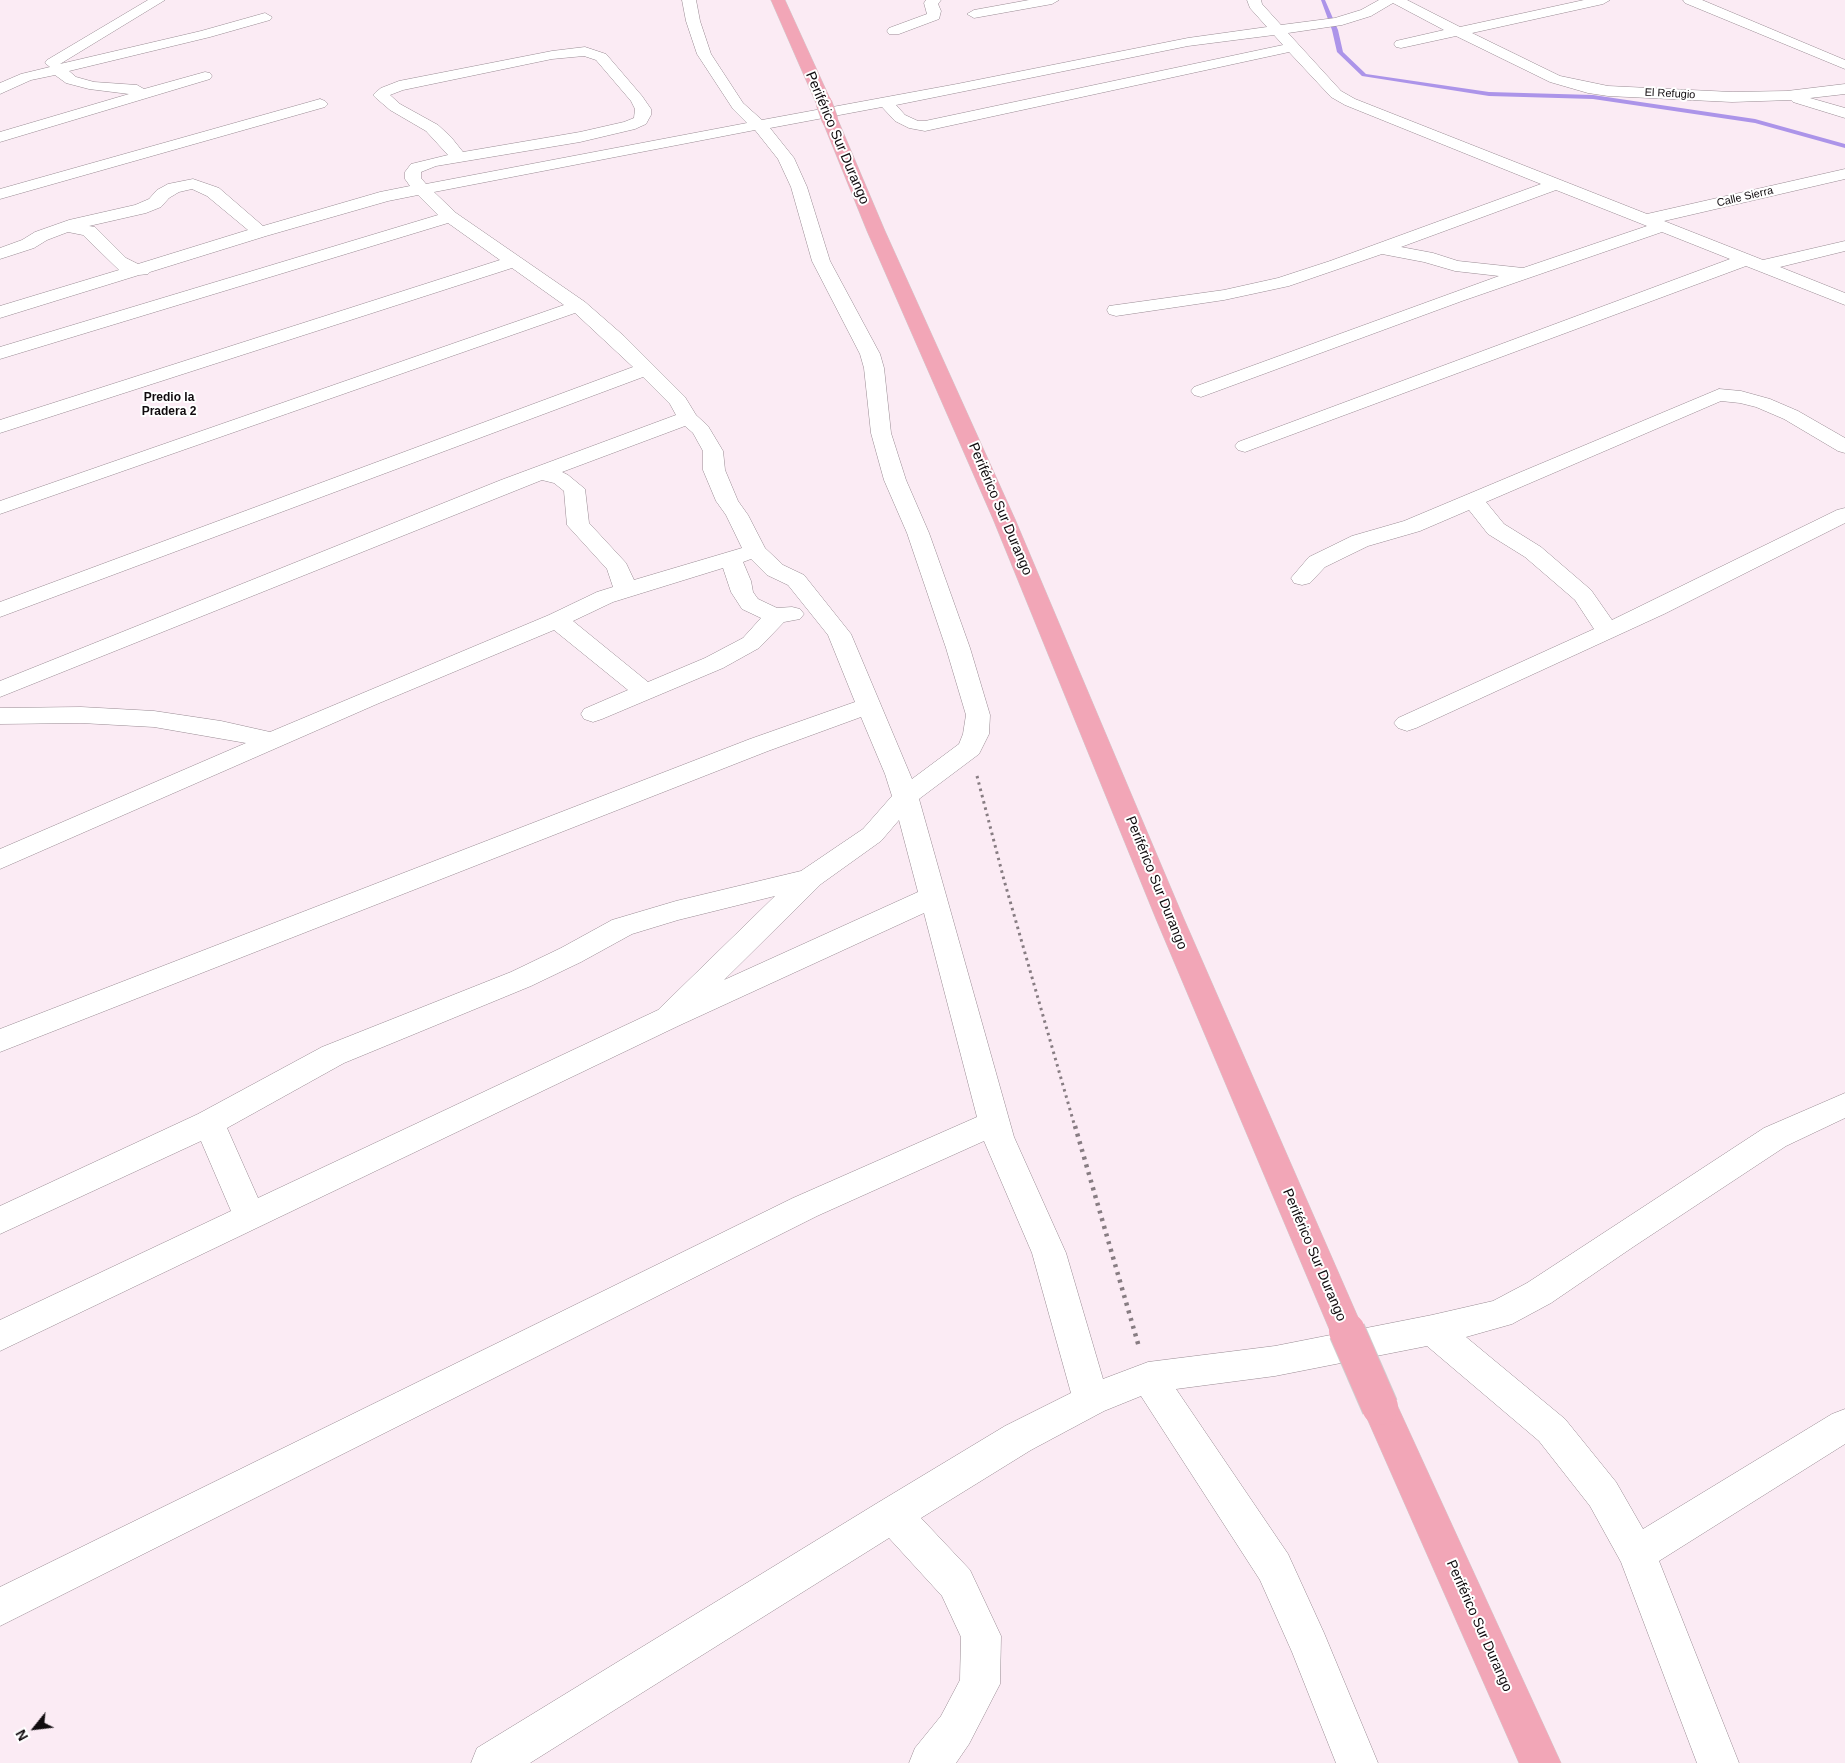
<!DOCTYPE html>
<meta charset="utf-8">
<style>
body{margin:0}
#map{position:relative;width:1845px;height:1763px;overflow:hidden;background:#fbebf4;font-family:Arial,sans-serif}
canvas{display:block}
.north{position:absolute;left:10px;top:1703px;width:50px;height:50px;-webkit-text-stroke:4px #fff;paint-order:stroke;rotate:241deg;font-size:14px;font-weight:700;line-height:20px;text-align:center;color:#100b0e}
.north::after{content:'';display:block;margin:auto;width:18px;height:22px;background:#100b0e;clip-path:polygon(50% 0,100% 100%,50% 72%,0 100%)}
</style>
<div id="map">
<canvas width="1845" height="1763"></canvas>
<div class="north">N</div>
</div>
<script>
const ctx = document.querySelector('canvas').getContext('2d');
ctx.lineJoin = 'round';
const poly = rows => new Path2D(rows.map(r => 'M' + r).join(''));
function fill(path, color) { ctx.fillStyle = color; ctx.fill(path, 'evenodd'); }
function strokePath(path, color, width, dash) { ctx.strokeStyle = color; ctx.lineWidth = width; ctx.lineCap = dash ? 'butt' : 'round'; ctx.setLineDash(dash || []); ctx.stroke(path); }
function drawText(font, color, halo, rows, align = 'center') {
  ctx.font = font + ' Arial,sans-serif'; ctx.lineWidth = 4; ctx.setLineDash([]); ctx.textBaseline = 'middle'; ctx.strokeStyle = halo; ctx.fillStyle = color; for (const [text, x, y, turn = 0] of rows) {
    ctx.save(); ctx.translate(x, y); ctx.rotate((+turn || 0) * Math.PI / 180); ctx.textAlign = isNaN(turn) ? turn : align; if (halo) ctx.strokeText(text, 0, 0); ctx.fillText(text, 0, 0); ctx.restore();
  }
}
fill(poly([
 [1321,0,1325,0,1338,30,1343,52,1366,74,1489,92,1593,95,1755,119,1845,144,1845,148,1755,123,1593,99,1489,96,1362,76,1337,52,1332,30,1321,0]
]), '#ac94e9');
const minor = poly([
 [148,0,165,0,60,64,201,31,265,13,272,17,270,20,210,37,69,71,76,77,94,82,137,85,144,89,205,72,210,73,212,76,210,79,0,142,0,132,129,94,89,89,66,83,55,75,31,80,0,94,0,83,21,74,50,67,45,63,47,60,148,0],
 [682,0,696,0,700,21,711,54,743,103,762,120,957,84,1188,38,1267,27,1250,8,1247,0,1261,0,1262,4,1281,25,1335,18,1361,10,1379,0,1407,0,1460,27,1584,0,1610,0,1603,4,1472,33,1560,76,1608,86,1732,92,1787,91,1845,84,1845,94,1810,98,1845,108,1845,118,1793,102,1791,100,1732,102,1608,96,1588,93,1550,82,1456,36,1401,48,1396,47,1394,44,1396,41,1444,30,1393,3,1371,16,1342,25,1288,33,1341,91,1355,99,1647,214,1845,169,1845,179,1664,221,1763,260,1845,241,1845,251,1780,267,1845,293,1845,305,1746,266,1245,452,1238,450,1235,446,1238,442,1730,259,1662,232,1462,301,1201,397,1194,395,1191,391,1194,387,1499,276,1455,271,1424,262,1382,254,1289,286,1224,300,1116,316,1109,314,1107,310,1109,306,1224,290,1278,278,1330,261,1541,184,1345,105,1331,97,1289,52,925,131,909,128,895,121,882,107,770,128,794,158,807,187,830,261,880,354,884,368,891,433,906,480,929,533,970,648,990,715,989,734,979,754,919,799,1014,1137,1066,1253,1103,1379,1148,1362,1275,1346,1432,1315,1493,1301,1527,1283,1764,1128,1845,1093,1845,1118,1786,1146,1633,1247,1551,1303,1512,1324,1466,1337,1565,1419,1616,1482,1643,1529,1832,1414,1845,1409,1845,1444,1659,1561,1739,1763,1697,1763,1621,1562,1590,1506,1539,1441,1427,1346,1275,1376,1176,1389,1288,1554,1324,1633,1378,1763,1336,1763,1292,1652,1260,1580,1141,1396,1104,1411,1031,1450,921,1518,970,1570,1001,1636,1000,1684,969,1744,956,1763,909,1763,915,1748,941,1716,960,1680,961,1637,942,1596,889,1538,530,1763,471,1763,477,1748,879,1502,1005,1426,1071,1393,1032,1253,984,1141,817,1216,0,1626,0,1587,793,1198,977,1117,924,913,678,1026,0,1351,0,1320,231,1211,201,1141,0,1234,0,1206,198,1114,322,1047,511,972,561,948,612,920,676,901,801,871,863,829,892,796,885,774,861,717,768,751,0,1052,0,1029,750,739,855,702,828,635,788,585,767,575,751,559,743,562,751,581,753,592,758,599,777,608,792,607,800,609,804,614,800,619,784,622,759,648,723,668,602,719,593,722,584,719,581,714,584,709,628,690,554,630,377,704,0,869,0,849,246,743,154,727,81,723,0,724,0,708,81,707,154,711,221,721,270,732,549,615,597,592,613,587,607,569,567,525,564,491,554,483,542,480,0,697,0,681,501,480,676,415,670,404,643,377,0,617,0,602,633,367,575,313,0,514,0,501,564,305,512,268,0,433,0,420,500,260,448,223,0,359,0,347,438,215,418,195,388,201,266,236,150,272,148,274,139,275,0,318,0,306,119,270,83,235,68,232,47,240,34,248,0,259,0,248,22,240,35,232,69,220,135,205,149,199,157,190,168,184,193,179,219,188,263,226,380,192,410,186,405,179,405,172,411,164,448,155,426,131,390,110,376,98,373,95,376,92,381,88,399,81,552,51,585,47,606,54,642,96,651,109,651,115,646,124,635,129,580,142,436,166,421,172,421,178,426,184,747,123,733,109,697,54,686,21,682,0],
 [1274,35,1283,45,925,121,918,121,905,115,896,105,1188,46,1274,35],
 [584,56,596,60,631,101,635,109,634,118,624,122,580,132,463,152,451,137,438,125,400,104,390,95,403,90,552,59,584,56],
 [755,130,778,159,791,187,812,261,860,354,864,368,871,433,884,480,907,533,946,648,966,715,963,734,959,744,912,779,851,634,804,575,783,565,765,548,748,515,738,501,725,470,723,451,708,426,696,415,685,397,624,336,585,302,456,213,434,192,755,130],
 [192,189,207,196,248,230,138,264,126,258,95,227,89,226,146,213,161,207,169,198,179,192,192,189],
 [1556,190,1647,226,1523,268,1458,261,1433,253,1401,247,1556,190],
 [685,426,693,433,703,451,703,470,716,501,726,515,742,548,634,580,626,563,589,523,585,489,568,475,562,472,685,426],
 [723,568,731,592,742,609,761,618,743,638,705,658,648,682,573,621,613,602,723,568],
 [899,820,918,892,724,980,821,884,881,841,899,820],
 [775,896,658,1010,258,1198,227,1128,344,1063,531,986,581,962,632,934,678,920,775,896],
 [926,0,941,0,938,4,941,11,939,19,899,34,889,34,887,31,889,28,927,14,924,3,926,0],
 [1029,0,1059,0,1052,4,974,18,967,14,974,10,1029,0],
 [1683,0,1702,0,1845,60,1845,69,1685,3,1683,0],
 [320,99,325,101,328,104,325,107,0,199,0,189,320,99],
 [1719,389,1741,391,1770,399,1798,411,1845,438,1845,453,1838,451,1784,419,1756,407,1740,403,1721,401,1486,502,1504,524,1541,547,1591,590,1612,620,1837,510,1845,508,1845,523,1664,614,1416,728,1407,731,1398,728,1394,723,1398,718,1594,629,1575,600,1525,557,1488,534,1469,510,1420,531,1368,546,1325,567,1310,583,1302,585,1294,583,1291,578,1309,557,1352,536,1404,521,1719,389]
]);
const highway = poly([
 [771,0,785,0,832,103,829,106,819,106,816,103,771,0],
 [830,115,836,117,838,120,885,231,1015,519,1184,919,1364,1331,1359,1341,1347,1346,1335,1341,1330,1331,1156,919,993,519,867,231,822,120,824,117,830,115],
 [1380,1391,1393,1396,1561,1763,1519,1763,1362,1407,1367,1396,1380,1391]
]);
strokePath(minor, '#998b93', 1);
strokePath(highway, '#cfcecf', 1);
strokePath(poly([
 [977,776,1004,880,1075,1127]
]), '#877c82', 3, [2.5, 4]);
strokePath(poly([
 [1075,1126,1139,1347]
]), '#877c82', 4.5, [3, 5]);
fill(minor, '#fff');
fill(highway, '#f2a6b7');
const highwayBridgeFar1 = poly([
 [824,103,830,120]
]);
const highwayBridge = poly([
 [1347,1331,1380,1407]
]);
strokePath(highwayBridgeFar1, '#cfcecf', 17, []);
strokePath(highwayBridge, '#cfcecf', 38, []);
strokePath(highwayBridgeFar1, '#f2a6b7', 16);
strokePath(highwayBridge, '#f2a6b7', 36);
drawText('11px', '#100b0e', '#fff', [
 ["El Refugio",1670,94,3],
 ["Calle Sierra",1745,197,-13]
]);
drawText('bold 12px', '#100b0e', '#fff', [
 ["Predio la",169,398],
 ["Pradera 2",169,412]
]);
drawText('14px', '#100b0e', '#fff', [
 ["Periférico Sur Durango",837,138,67],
 ["Periférico Sur Durango",1000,509,67],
 ["Periférico Sur Durango",1156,883,68],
 ["Periférico Sur Durango",1314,1255,67],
 ["Periférico Sur Durango",1479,1626,66]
]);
</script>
